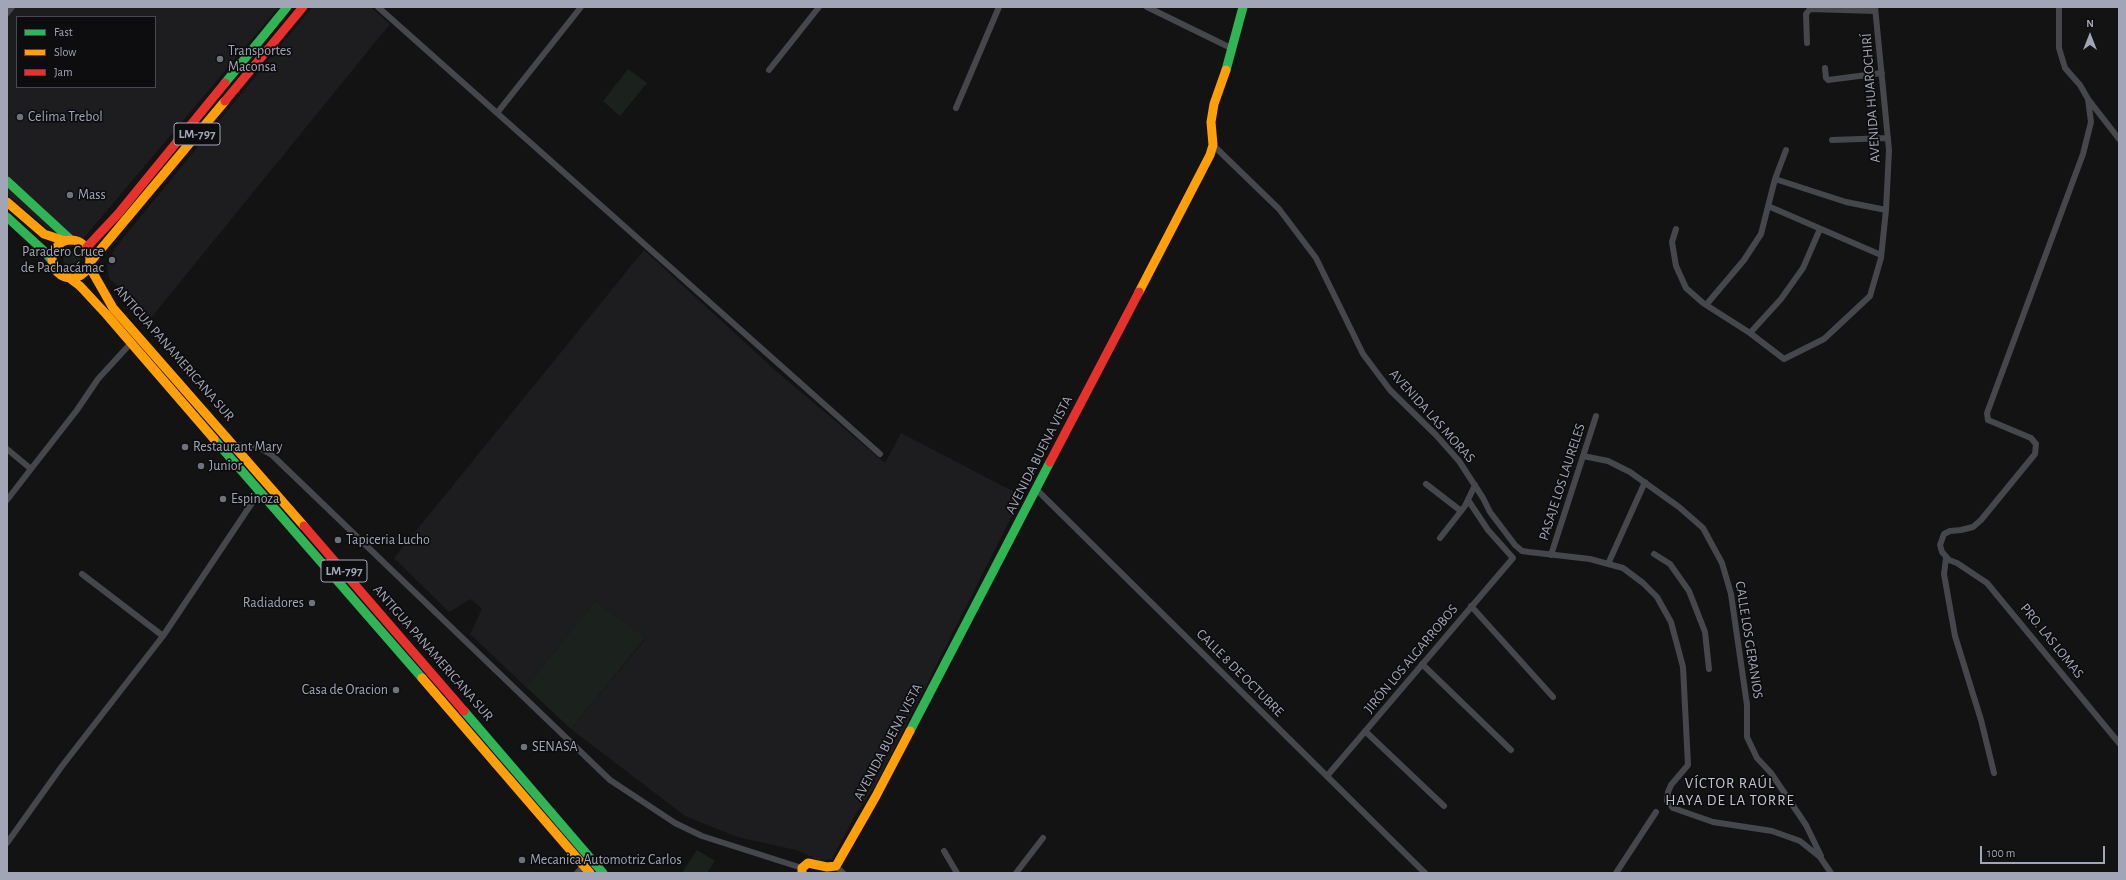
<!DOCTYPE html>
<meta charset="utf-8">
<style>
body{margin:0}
#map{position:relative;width:2126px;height:880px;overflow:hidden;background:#131313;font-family:"Alegreya Sans",sans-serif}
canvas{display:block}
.frame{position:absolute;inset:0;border:8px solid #a2a5b5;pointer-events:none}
.legend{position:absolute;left:16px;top:16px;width:140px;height:72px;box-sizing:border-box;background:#0d0d0f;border:1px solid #494a51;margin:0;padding:5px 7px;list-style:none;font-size:12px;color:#a2a5b5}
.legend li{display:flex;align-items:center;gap:8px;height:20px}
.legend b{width:20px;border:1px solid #494a51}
.north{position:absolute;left:2070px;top:16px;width:40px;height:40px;-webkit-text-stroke:3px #0d0d0f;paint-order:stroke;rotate:0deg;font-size:11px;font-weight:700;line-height:16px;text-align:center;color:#a2a5b5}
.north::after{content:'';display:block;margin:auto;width:14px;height:18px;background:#a2a5b5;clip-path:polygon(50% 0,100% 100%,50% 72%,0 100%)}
.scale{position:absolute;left:1980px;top:846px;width:125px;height:18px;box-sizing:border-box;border:2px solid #a2a5b5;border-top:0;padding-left:5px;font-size:12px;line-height:14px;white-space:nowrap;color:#a2a5b5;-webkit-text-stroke:3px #0d0d0f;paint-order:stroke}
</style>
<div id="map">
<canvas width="2126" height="880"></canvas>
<div class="frame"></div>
<ul class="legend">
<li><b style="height:5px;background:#30b455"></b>Fast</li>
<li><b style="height:5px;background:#ff9f0a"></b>Slow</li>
<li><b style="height:5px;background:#e5322d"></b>Jam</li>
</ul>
<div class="north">N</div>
<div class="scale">100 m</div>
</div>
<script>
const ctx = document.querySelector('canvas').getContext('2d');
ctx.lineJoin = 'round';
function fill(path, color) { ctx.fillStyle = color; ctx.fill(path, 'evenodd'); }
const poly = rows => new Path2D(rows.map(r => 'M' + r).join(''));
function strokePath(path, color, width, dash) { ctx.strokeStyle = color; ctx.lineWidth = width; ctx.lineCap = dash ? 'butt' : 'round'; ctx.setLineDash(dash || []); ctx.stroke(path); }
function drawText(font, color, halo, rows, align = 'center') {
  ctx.font = font + ' "Alegreya Sans",sans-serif'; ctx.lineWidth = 3.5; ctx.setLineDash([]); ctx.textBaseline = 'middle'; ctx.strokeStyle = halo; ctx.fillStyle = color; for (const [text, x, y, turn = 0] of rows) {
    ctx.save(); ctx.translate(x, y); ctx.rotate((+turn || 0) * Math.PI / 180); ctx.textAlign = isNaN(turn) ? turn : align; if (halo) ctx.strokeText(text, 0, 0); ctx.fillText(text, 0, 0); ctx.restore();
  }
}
fill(poly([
 [7,7,279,7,83,239,55,235,7,194],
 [17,17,155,17,155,87,17,87],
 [312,7,371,7,390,24,150,319,109,278,107,265,115,248],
 [644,250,776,371,885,463,901,433,1022,496,876,785,857,812,832,859,821,861,796,850,737,837,685,816,571,729,645,639,595,601,526,687,470,634,482,609,471,599,449,612,394,558]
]), '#1d1d1f');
fill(poly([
 [628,69,647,83,620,116,603,101],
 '63 259a9 9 0 1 1 18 0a9 9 0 1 1-18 0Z',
 [595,601,645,638,571,729,526,687],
 [697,850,715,861,707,873,682,873]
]), '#1b221d');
strokePath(poly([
 [378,7,880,454],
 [1147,7,1233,49],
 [2059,7,2059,48,2065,68,2080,85,2088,99,2119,139],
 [7,13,12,7],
 [1807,43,1806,14,1810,9,1875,11],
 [1825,68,1826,78,1828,80,1882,73],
 [769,70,819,7],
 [2088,99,2091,122,2083,154,1987,413,1988,420,2031,438,2036,444,2035,454,1981,520,1973,527,1961,530,1950,531,1944,534,1940,545,1942,552,1949,560,1957,563,1987,583,2119,743],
 [956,108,999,7],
 [497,113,581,7],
 [1832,140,1888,138],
 [1213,145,1279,209,1316,258,1363,354,1390,390,1436,435,1459,461,1483,498,1490,512,1515,545,1522,551,1529,552,1590,559,1623,568,1643,583,1657,597,1671,622,1683,667,1688,765,1671,785,1668,792,1667,801,1673,808,1713,822,1772,831,1800,841,1820,857,1831,873],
 [1775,179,1846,202,1886,210],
 [1768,206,1881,255],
 [1676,229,1672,242,1676,266,1686,288,1703,303,1750,333,1784,359,1824,339,1870,296,1881,258,1886,210,1889,150,1875,7],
 [1706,305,1744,260,1761,234,1775,179,1786,150],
 [1750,333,1781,299,1803,268,1820,229],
 [234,445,258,447,272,455,610,780,675,823,702,836,802,868],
 [7,449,31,469,77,410,98,379,131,343],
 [1583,456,1608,461,1630,472,1679,507,1703,528,1722,563,1731,594,1747,705,1747,737,1757,758,1771,773,1806,825,1821,856],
 [1426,484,1461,511],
 [1037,490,1425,873],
 [7,500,31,469],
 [1440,538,1465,506,1475,485],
 [1654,554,1670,564,1689,591,1705,632,1709,669],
 [1551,555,1596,416],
 [1946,558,1944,574,1955,636,1981,720,1994,773],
 [1608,564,1645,482],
 [82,574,163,636],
 [1471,606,1553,697],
 [1422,664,1511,750],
 [1365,731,1444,806],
 [1327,776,1513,558,1488,530,1468,500],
 [7,843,62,766,163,636,260,491],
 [944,851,957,873],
 [836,866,843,873],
 [577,873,584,865],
 [1016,873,1043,838],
 [1616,873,1656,812]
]), '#46474c', 6);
strokePath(poly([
 [1226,70,1243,7],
 [225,83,287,7],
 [7,181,71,240],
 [7,217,44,251,53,262],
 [214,439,422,678],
 [464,711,603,873],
 [910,731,1050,462]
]), '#30b455', 9);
strokePath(poly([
 [7,202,44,234,65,241],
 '52 259a19 19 0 1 1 38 0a19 19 0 1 1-38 0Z',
 [91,261,225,101],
 [89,266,113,308,304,526],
 [68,277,80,286,106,314,214,439],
 [1139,292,1210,155,1213,145,1211,122,1214,104,1226,70],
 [422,678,590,873],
 [802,873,802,868,808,863,827,867,836,866,876,796,910,731]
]), '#ff9f0a', 9);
strokePath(poly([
 [225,101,303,7],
 [87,247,118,214,225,83],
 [1050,462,1139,292],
 [304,526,464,711]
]), '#e5322d', 9);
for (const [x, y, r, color] of [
 [220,59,4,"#70727c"],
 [20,117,4,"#70727c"],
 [70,195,4,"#70727c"],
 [112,260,4,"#70727c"],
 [185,447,4,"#70727c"],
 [201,466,4,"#70727c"],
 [223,499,4,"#70727c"],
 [338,540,4,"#70727c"],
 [312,603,4,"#70727c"],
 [396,690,4,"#70727c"],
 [524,747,4,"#70727c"],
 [522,860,4,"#70727c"]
]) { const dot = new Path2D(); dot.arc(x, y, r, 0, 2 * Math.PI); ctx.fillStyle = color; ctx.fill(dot); strokePath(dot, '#0d0d0f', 1.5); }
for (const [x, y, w] of [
 [197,134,46],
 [344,571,46]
]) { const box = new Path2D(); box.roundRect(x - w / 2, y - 11, w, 22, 3); ctx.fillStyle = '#0d0d0f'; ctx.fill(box); strokePath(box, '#a2a5b5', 1); }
drawText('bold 13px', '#a2a5b5', null, [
 ["LM-797",197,134],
 ["LM-797",344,571]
]);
drawText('14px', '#a2a5b5', '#0d0d0f', [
 ["Transportes",228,51],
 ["Maconsa",228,67],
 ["Celima Trebol",28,117],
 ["Mass",78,195],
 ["Paradero Cruce",104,252,"right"],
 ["de Pachacámac",104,268,"right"],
 ["Restaurant Mary",193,447],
 ["Junior",209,466],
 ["Espinoza",231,499],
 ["Tapiceria Lucho",346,540],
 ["Radiadores",304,603,"right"],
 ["Casa de Oracion",388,690,"right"],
 ["SENASA",532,747],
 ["Mecanica Automotriz Carlos",530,860]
], 'left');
drawText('14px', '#a2a5b5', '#0d0d0f', [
 ["AVENIDA HUAROCHIRÍ",1871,98,-94],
 ["ANTIGUA PANAMERICANA SUR",174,353,49],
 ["AVENIDA LAS MORAS",1432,416,48],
 ["AVENIDA BUENA VISTA",1039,455,-63],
 ["PASAJE LOS LAURELES",1562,482,-72],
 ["CALLE LOS GERANIOS",1749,640,81],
 ["PRO. LAS LOMAS",2052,641,51],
 ["ANTIGUA PANAMERICANA SUR",433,653,49],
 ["JIRÓN LOS ALGARROBOS",1411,659,-50],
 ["CALLE 8 DE OCTUBRE",1240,673,45],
 ["AVENIDA BUENA VISTA",888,742,-62]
]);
ctx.letterSpacing = '1px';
drawText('15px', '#c3c5d1', '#0d0d0f', [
 ["VÍCTOR RAÚL",1730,783],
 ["HAYA DE LA TORRE",1730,800]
]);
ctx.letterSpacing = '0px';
</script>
